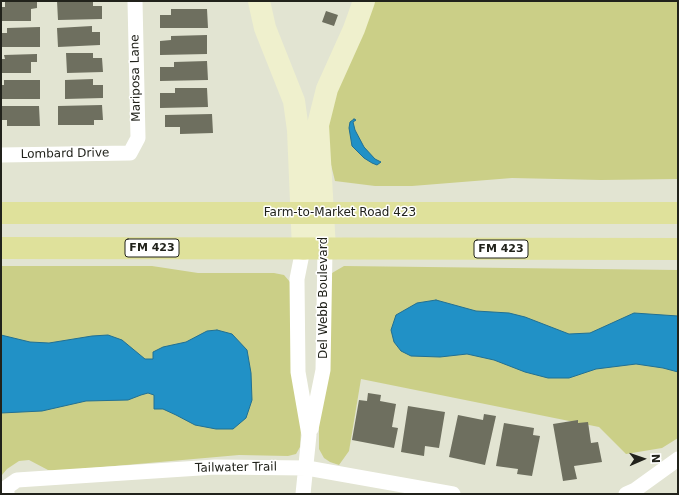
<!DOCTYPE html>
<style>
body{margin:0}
#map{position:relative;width:679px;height:495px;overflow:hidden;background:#e2e4d2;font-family:"DejaVu Sans",sans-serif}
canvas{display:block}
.frame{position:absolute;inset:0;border:2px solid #21221b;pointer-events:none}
.north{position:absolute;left:623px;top:439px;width:40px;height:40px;-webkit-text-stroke:3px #fff;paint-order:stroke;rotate:88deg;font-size:11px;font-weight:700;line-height:16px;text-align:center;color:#21221b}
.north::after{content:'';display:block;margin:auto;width:14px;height:18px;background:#21221b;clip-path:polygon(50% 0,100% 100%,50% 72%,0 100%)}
</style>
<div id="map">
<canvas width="679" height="495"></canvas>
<div class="frame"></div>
<div class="north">N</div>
</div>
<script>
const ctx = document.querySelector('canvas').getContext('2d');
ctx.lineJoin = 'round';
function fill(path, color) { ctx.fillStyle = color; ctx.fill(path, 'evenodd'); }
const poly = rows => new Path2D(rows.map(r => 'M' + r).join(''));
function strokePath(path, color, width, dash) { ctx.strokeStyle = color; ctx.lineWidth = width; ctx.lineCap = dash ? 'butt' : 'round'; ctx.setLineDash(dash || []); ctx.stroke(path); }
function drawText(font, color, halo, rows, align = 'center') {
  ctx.font = font + ' "DejaVu Sans",sans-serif'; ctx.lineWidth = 3; ctx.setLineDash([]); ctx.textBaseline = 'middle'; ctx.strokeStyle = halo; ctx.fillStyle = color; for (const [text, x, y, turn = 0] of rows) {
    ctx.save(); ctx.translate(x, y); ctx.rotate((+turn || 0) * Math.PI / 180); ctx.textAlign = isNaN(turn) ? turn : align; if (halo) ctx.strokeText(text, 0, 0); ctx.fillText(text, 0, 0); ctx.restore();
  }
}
fill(poly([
 [362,1,678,1,678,179,601,180,512,178,412,186,375,186,335,181,323,132],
 [1,266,152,266,198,273,274,273,284,275,290,282,301,429,300,447,296,454,288,456,239,455,58,471,48,470,29,460,19,461,7,469,2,475,1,482],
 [344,266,678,270,678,438,662,448,626,454,599,427,361,379,349,451,339,465,330,462,324,458,319,449,319,415,329,283,332,273]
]), '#cbcf87');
const water = poly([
 [354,119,356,120,353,122,355,130,364,147,375,159,381,162,377,165,372,163,364,158,352,146,349,128,350,122,354,119],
 [436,300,476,311,509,313,525,317,569,334,590,333,634,313,678,316,678,372,663,368,636,364,596,369,569,378,548,378,525,372,494,360,467,354,440,357,411,356,401,351,394,342,391,330,396,315,417,303,436,300],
 [217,330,232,334,247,350,251,373,252,400,246,418,233,429,216,429,195,425,176,415,163,409,154,409,154,395,148,393,141,395,128,400,86,401,42,411,1,413,1,335,30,342,49,343,92,336,108,335,122,340,145,359,153,359,153,352,163,347,186,342,207,331,217,330]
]);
fill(water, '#2191c6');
strokePath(water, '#217093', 1);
fill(poly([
 [37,1,37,8,31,9,31,21,1,21,1,7,5,7,5,2],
 [57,1,93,1,93,6,102,6,102,19,58,20],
 [171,9,207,9,208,28,160,28,160,15,171,15],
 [326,11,338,15,334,26,322,22],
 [92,26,92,32,100,32,100,45,58,47,57,28],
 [40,27,40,47,1,47,1,33,7,33,7,28],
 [207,35,207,54,160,55,160,41,171,40,171,36],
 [66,53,93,53,93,58,102,58,103,72,67,73],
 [37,54,37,62,31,62,31,73,1,73,1,59,5,59,4,55],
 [207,61,208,80,160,81,160,67,174,67,174,62],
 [93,79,93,85,103,85,103,98,65,99,65,80],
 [4,80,40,80,40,99,1,99,1,85,4,85],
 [175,88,207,88,208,107,160,108,160,93,175,93],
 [102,105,103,120,94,120,94,125,58,125,58,106],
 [1,106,39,106,40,126,7,126,7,120,1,120],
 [212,114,213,133,180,134,180,127,165,127,165,115],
 [368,393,381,395,380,401,396,404,392,427,398,428,394,448,352,440,359,400,367,401],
 [408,406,445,412,439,448,425,446,424,456,401,452],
 [484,414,496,416,485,465,449,457,458,415,483,420],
 [578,420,578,423,588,422,591,443,598,442,602,462,574,466,577,479,563,481,553,424],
 [504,423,534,428,533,435,540,436,532,476,517,474,518,469,496,466]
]), '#6e6f5f');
strokePath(poly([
 [1,155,130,153,138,138,135,1],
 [303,249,297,279,298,372,309,435,303,494],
 [311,429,323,370,325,249],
 [7,494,7,487,17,480,215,467,307,468,453,494],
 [626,494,635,490,678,459]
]), '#fff', 15);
strokePath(poly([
 [259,1,265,28,294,101,298,130,303,249],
 [325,249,318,125,327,89,354,29,364,1]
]), '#eff0cd', 22);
strokePath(poly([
 [1,213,678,213],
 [1,248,678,249]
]), '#dfe19b', 22);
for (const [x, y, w] of [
 [152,248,54],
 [501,249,54]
]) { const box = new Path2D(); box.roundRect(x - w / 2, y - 9, w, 18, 3); ctx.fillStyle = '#fff'; ctx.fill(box); strokePath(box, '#21221b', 1); }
drawText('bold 11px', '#21221b', null, [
 ["FM 423",152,248],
 ["FM 423",501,249]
]);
drawText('12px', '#21221b', '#fff', [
 ["Mariposa Lane",136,78,-91],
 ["Lombard Drive",65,154,-1],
 ["Farm-to-Market Road 423",340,213],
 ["Del Webb Boulevard",324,298,-90],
 ["Tailwater Trail",236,468,-1]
]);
</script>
